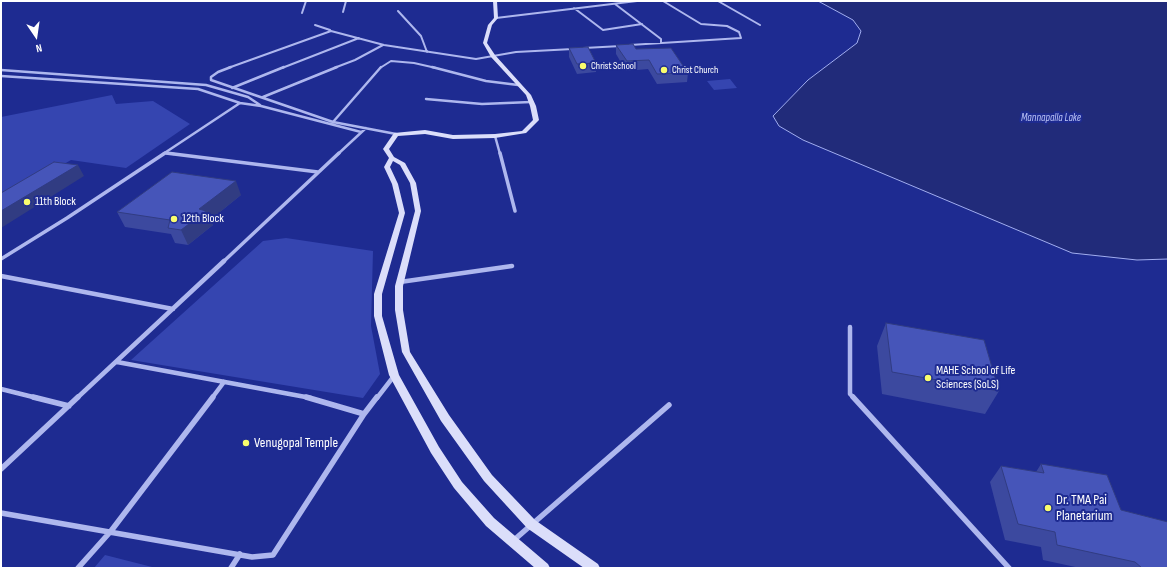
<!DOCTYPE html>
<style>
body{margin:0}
#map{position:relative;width:1169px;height:569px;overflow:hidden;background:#1e2b91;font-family:"Sofia Sans Condensed",sans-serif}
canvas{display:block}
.frame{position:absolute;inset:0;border:2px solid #fff;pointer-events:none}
.north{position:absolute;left:16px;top:16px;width:40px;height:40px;-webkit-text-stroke:3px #1e2b91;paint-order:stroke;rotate:167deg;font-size:11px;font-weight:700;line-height:16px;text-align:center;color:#fff}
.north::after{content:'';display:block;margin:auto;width:14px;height:18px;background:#fff;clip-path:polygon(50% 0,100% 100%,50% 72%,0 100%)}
</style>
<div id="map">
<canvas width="1169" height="569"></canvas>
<div class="frame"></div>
<div class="north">N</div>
</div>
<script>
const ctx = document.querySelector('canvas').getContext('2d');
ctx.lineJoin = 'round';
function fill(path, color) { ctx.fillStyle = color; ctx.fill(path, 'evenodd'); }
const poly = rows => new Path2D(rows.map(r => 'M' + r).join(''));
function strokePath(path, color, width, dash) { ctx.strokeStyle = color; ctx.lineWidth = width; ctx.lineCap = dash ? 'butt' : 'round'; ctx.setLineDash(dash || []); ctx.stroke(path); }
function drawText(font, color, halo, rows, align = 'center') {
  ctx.font = font + ' "Sofia Sans Condensed",sans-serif'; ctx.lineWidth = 4; ctx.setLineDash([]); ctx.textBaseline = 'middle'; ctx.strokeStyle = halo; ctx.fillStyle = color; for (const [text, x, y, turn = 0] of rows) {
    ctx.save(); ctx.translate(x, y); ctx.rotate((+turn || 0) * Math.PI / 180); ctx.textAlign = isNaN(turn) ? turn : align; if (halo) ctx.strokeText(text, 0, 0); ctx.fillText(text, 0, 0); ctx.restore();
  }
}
fill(poly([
 [730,79,737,88,714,90,707,81],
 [112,95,116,104,153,101,190,124,126,168,71,160,1,200,1,117],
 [286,238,373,251,371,326,380,374,363,398,131,360,263,241],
 [105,555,156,568,94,568]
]), '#3545b0');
const water = poly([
 [818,1,1168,1,1168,259,1137,260,1072,253,803,140,779,126,773,116,808,80,857,43,861,31,853,20,818,1]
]);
fill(water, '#212b7a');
strokePath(water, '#a1adef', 1);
strokePath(poly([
 [718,1,760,25],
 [615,4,661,39,661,43],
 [574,8,603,30,642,24],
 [398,11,421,36,427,52],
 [343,12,346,1],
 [302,13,306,1],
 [496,18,637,1],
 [315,25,330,30],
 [630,45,741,38,739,32,727,26,701,24,663,1],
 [584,48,621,46],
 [228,68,331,31,384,45,476,59,516,52,573,49],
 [282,68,359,38],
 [334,68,355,60,383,45],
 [380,68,391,61,414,63,436,68]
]), '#aeb7ee', 2);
strokePath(poly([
 [231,67,218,72,211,77,211,80,333,122,396,134],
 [432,67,486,81,518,85],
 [1,70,206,85,248,97,260,105],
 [1,76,198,89,240,103,261,106,361,132],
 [232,88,284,67],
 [263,97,337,67],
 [426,99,482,104,531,102],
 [333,122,381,67],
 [495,136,500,154],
 [166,153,174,154],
 [163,154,240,103],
 [338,154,366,128]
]), '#aeb7ee', 2.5);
strokePath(poly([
 [166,153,318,172],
 [500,153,515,211],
 [1,259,67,218,165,153],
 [223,262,339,153]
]), '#aeb7ee', 3.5);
strokePath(poly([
 [1,276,173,309],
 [400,282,512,266],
 [850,327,850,394,854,398],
 [117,362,311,398],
 [1,389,37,398],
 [77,398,224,261],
 [212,398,224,382],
 [377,398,394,376]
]), '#aeb7ee', 4.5);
strokePath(poly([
 [33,397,69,406],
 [306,397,364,414],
 [853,397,1009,568],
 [1,469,78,397],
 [1,513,252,557,273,555,364,414,377,397],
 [514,540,669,405],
 [78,568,111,531,213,397],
 [231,568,240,554]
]), '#aeb7ee', 5.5);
fill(poly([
 [493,1,497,1,498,18,492,25,487,43,495,55,531,95,536,106,539,120,526,133,495,138,453,139,425,134,398,136,389,149,394,157,405,163,416,183,421,211,403,286,403,310,410,352,449,415,492,475,535,520,598,564,600,568,584,568,527,528,484,481,441,421,402,352,395,310,395,286,415,211,410,183,400,165,393,161,390,167,398,184,405,213,382,294,382,316,399,375,439,447,462,482,494,518,548,564,550,568,535,568,486,526,454,488,431,453,389,375,374,316,374,294,399,213,392,184,384,167,389,158,383,149,394,133,425,130,453,135,495,134,522,131,533,120,530,106,526,95,491,57,483,43,488,25,494,18,493,1]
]), '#dbdefa');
fill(poly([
 [616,45,636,49,688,73,687,82,657,84,648,69,626,71,616,54],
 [569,48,596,63,596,72,577,74,569,57],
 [241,195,210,220,213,225,188,245,175,243,171,234,125,227,117,212],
 [886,323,999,391,985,414,882,394,877,346],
 [1041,464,1121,510,1168,568,1080,568,1043,560,1041,547,1005,540,990,482,1001,466,1036,472]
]), '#3c499f');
fill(poly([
 [78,165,84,176,1,228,1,211],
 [236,181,241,195,210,220,213,225,188,245,181,230,199,209]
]), '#313c82');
const building = poly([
 [633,44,636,49,671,48,688,73,657,74,649,60,627,61,616,45,633,44],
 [588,47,596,63,577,64,569,48,588,47],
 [54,162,78,165,1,211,1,193,54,162],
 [172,172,236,181,199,209,206,211,181,230,168,228,170,220,117,212,172,172],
 [886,323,984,340,999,391,892,372,886,323],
 [1041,464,1107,475,1121,510,1168,522,1168,568,1142,568,1135,562,1057,545,1055,532,1018,524,1001,466,1044,473,1041,464]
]);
fill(building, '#4655b9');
strokePath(building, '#313c82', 1);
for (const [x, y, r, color] of [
 [583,66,4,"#f9fd6d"],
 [664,70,4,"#f9fd6d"],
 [27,202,4,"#f9fd6d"],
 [174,219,4,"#f9fd6d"],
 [928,378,4,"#f9fd6d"],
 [246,443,4,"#f9fd6d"],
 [1048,508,4,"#f9fd6d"]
]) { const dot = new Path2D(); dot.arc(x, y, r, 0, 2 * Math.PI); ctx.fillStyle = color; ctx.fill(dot); strokePath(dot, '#1e2b91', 1.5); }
drawText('10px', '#fff', '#1e2b91', [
 ["Christ School",591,66],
 ["Christ Church",672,70]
], 'left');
drawText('italic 11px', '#bac2f5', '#1e2b91', [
 ["Mannapalla Lake",1051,118]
]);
drawText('12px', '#fff', '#1e2b91', [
 ["11th Block",35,202],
 ["12th Block",182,219],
 ["MAHE School of Life",936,371],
 ["Sciences (SoLS)",936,385]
], 'left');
drawText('14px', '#fff', '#1e2b91', [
 ["Venugopal Temple",254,443],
 ["Dr. TMA Pai",1056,500],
 ["Planetarium",1056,516]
], 'left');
</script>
